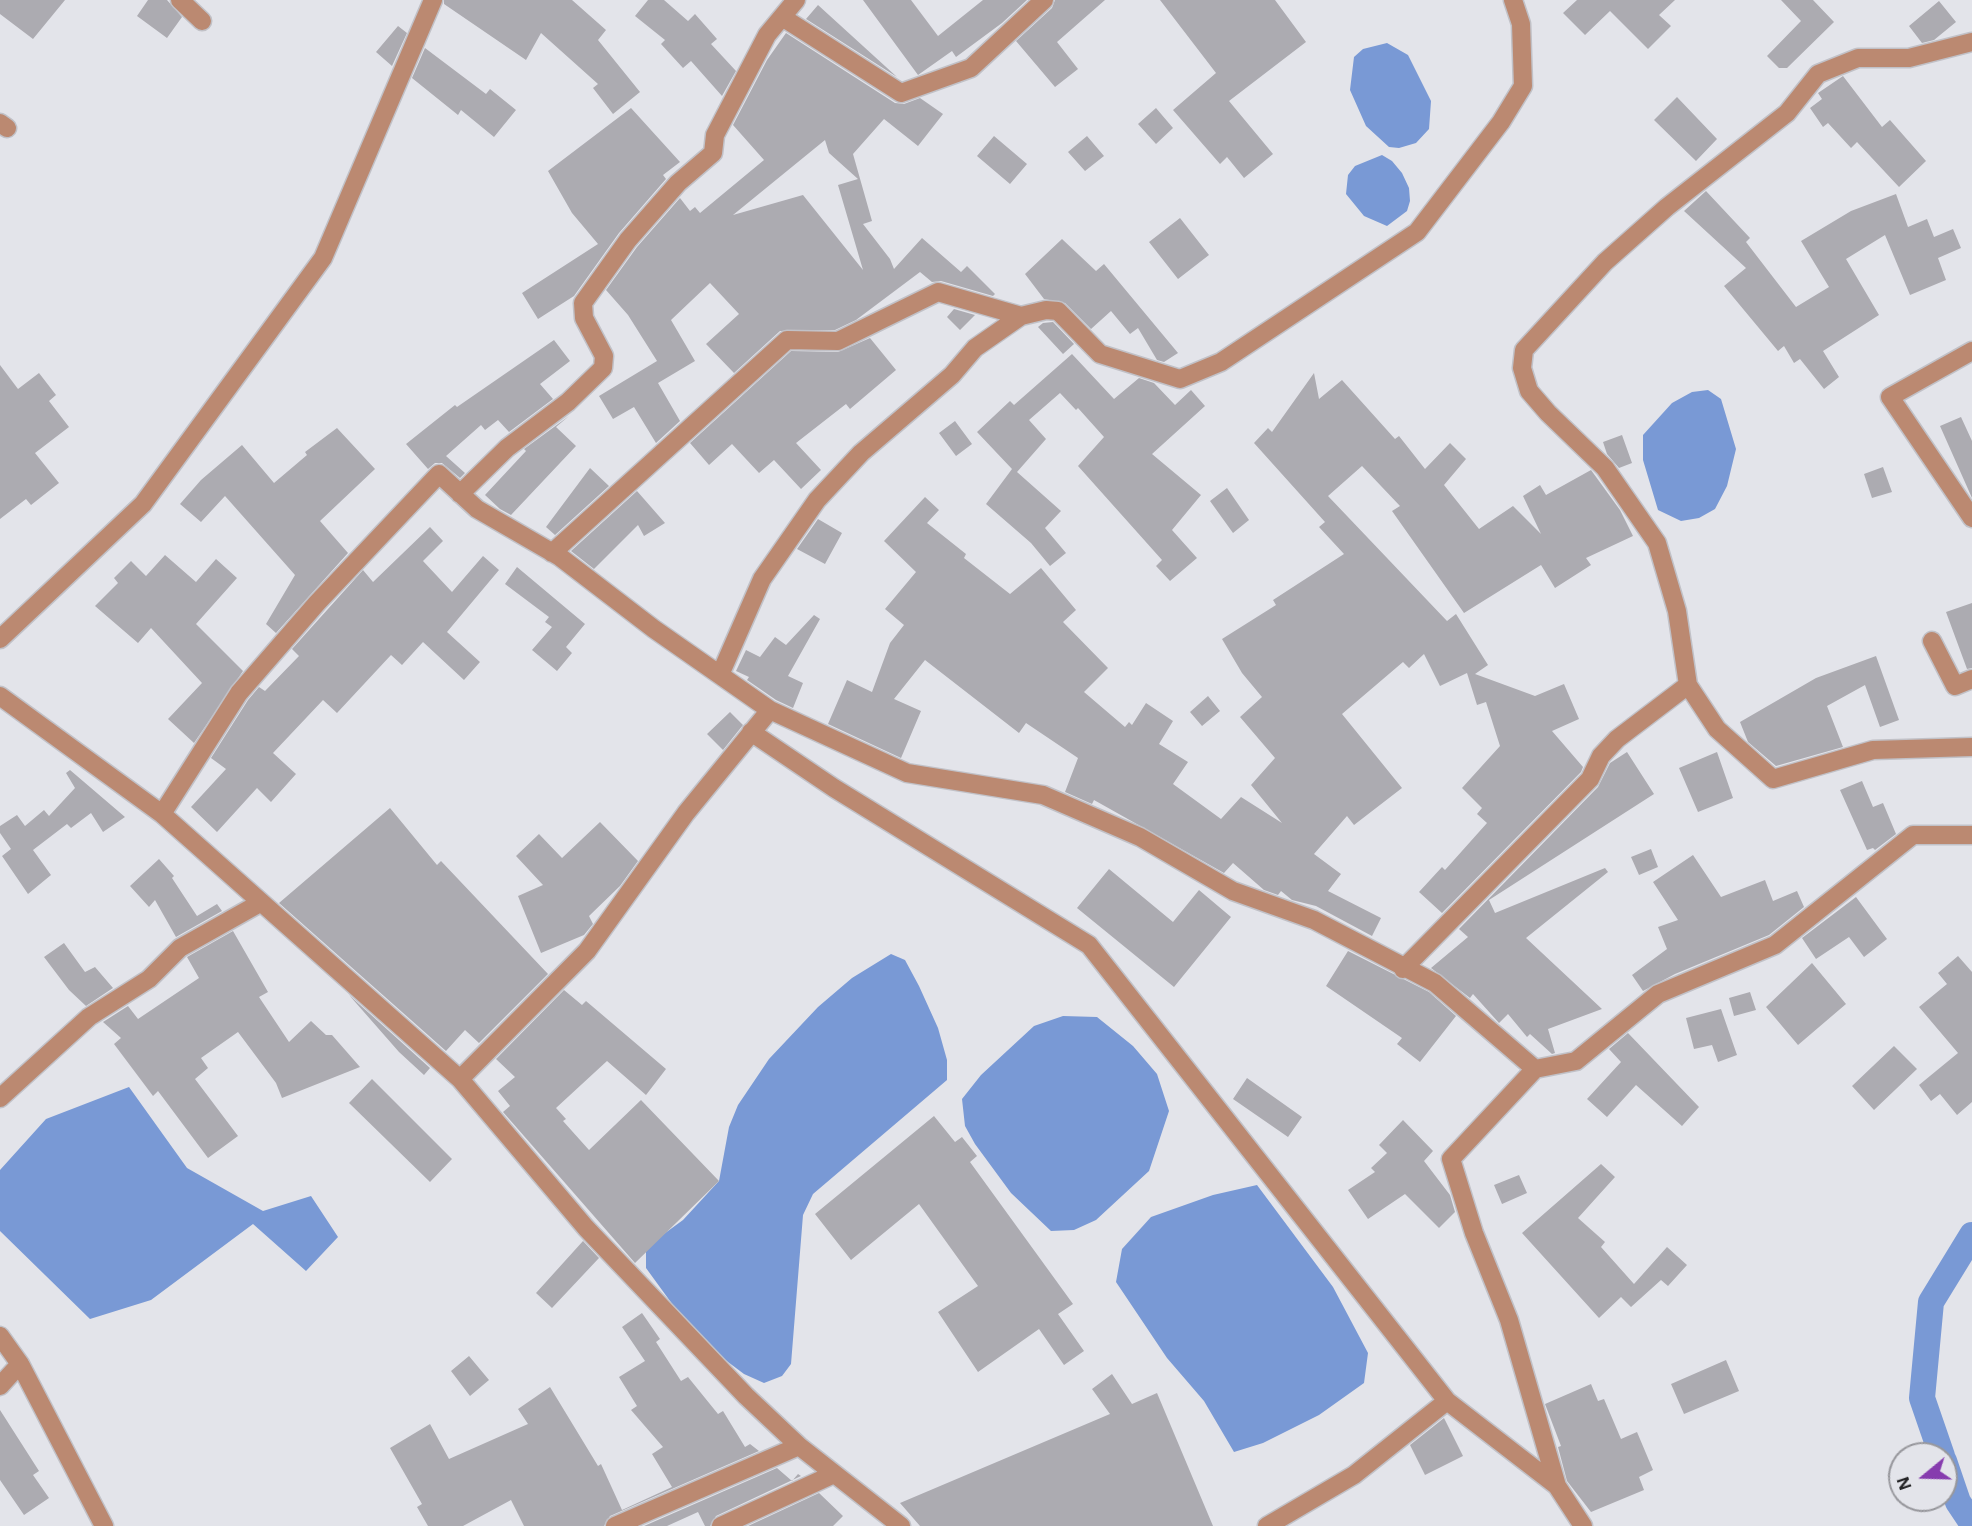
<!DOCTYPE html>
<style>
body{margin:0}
#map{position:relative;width:1972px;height:1526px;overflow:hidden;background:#e3e4ea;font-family:"Alegreya Sans",sans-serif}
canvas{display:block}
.north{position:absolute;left:1888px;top:1442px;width:70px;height:70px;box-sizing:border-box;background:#e3e4ea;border:2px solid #97979c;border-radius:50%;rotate:251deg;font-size:19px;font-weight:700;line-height:28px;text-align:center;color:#242426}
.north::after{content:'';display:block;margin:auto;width:24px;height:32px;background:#863cae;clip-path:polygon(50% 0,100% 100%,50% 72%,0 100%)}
</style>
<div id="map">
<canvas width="1972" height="1526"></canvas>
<div class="north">N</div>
</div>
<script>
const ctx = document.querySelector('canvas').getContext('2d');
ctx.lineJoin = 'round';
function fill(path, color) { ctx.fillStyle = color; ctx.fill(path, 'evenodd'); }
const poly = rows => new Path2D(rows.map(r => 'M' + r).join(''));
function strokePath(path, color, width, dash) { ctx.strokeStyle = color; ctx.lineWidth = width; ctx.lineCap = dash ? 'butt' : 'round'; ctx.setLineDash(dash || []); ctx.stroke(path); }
fill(poly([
 [1387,43,1408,55,1431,101,1429,129,1416,143,1399,148,1389,147,1366,126,1350,90,1354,57,1363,49],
 [1382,155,1392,161,1402,173,1409,188,1410,201,1407,211,1387,226,1364,216,1346,194,1348,175,1355,166],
 [1708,390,1721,399,1736,449,1727,486,1715,509,1699,518,1681,521,1658,510,1643,460,1643,435,1672,403,1692,392],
 [891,954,905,960,919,986,938,1028,947,1060,947,1080,813,1194,803,1215,791,1364,782,1376,764,1383,744,1374,712,1350,686,1323,646,1268,646,1247,683,1220,719,1181,729,1127,738,1105,769,1059,818,1007,852,978],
 [1063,1016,1097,1017,1133,1046,1157,1074,1169,1111,1149,1171,1096,1220,1074,1230,1051,1231,1011,1193,975,1144,965,1126,962,1099,981,1075,1034,1026],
 [129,1087,187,1168,263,1211,311,1196,338,1237,306,1271,253,1224,151,1300,90,1319,0,1231,0,1170,46,1119],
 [1257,1185,1333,1287,1368,1353,1364,1383,1319,1415,1263,1443,1234,1452,1204,1401,1167,1358,1116,1282,1122,1249,1151,1217,1213,1195]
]), '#7999d5');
strokePath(poly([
 [1942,1456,1922,1398,1931,1302,1972,1235],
 [1944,1461,1958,1502,1972,1523]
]), '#7999d5', 26);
fill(poly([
 [0,0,65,0,33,39,0,14],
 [148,0,167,0,182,17,167,38,137,16],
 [444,0,572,0,606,30,598,40,640,92,613,114,593,88,598,84,541,33,526,60,444,4],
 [648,0,664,0,688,21,695,14,717,39,711,44,736,71,722,96,691,61,683,68,661,44,665,40,635,16],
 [863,0,911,0,938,36,983,0,1027,0,1002,23,956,57,952,51,918,75],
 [1055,0,1105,0,1057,42,1078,69,1055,87,1016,41,1052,8],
 [1160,0,1275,0,1306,42,1229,101,1273,154,1244,178,1227,157,1220,164,1173,110,1216,73],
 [1577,0,1675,0,1659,15,1671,26,1648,49,1610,11,1585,35,1563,13],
 [1781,0,1813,0,1834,22,1787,68,1779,68,1767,56,1801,21],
 [1939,1,1956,22,1934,40,1922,43,1909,26],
 [818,5,897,77,806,19],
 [398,26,407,33,392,66,376,52],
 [786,33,895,103,904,104,920,98,943,114,918,146,884,119,853,154,872,221,863,224,890,259,894,269,922,238,961,272,967,266,995,294,993,296,941,281,932,282,920,272,856,320,835,330,780,331,734,373,706,344,739,314,710,283,671,320,695,361,658,383,680,421,656,443,634,407,613,419,599,396,657,361,628,315,606,290,637,247,680,198,690,211,695,207,700,213,764,160,733,125,767,60],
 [825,140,829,153,858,179,838,185,863,270,803,195,733,215],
 [425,48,486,94,490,89,516,110,494,137,461,110,458,115,412,78],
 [1843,76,1882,127,1890,120,1926,161,1899,187,1857,142,1851,148,1828,123,1823,127,1810,108,1822,99,1818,93],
 [1677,97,1717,139,1696,161,1654,120],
 [631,108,680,162,663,175,666,179,619,233,574,296,538,319,522,293,598,244,572,213,548,171],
 [1156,108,1173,128,1156,144,1138,124],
 [994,136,1027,164,1010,184,977,156],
 [1087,136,1104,156,1085,171,1068,152],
 [1706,191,1750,238,1746,242,1796,307,1829,287,1801,241,1851,211,1896,194,1908,227,1927,219,1934,237,1953,229,1961,248,1938,258,1946,280,1910,295,1885,235,1846,259,1879,315,1823,351,1839,377,1824,389,1800,359,1794,363,1784,346,1778,351,1724,286,1746,268,1684,211],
 [1180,218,1209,255,1178,279,1149,242],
 [1062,239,1096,271,1104,264,1178,353,1164,362,1157,360,1138,328,1130,334,1111,311,1091,329,1065,303,1044,299,1025,274],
 [954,309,975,315,960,330,947,317],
 [1053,322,1074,344,1063,354,1038,327,1043,323],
 [870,338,896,370,850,409,846,404,796,443,821,470,801,489,774,460,759,473,732,444,709,465,690,443,791,351,838,352],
 [554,340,570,361,540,384,553,399,509,432,498,420,485,430,481,425,446,456,465,473,460,478,442,463,435,463,428,469,406,444,455,405,457,407],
 [1072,354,1114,399,1139,378,1154,383,1175,405,1191,390,1205,406,1152,454,1201,495,1172,530,1197,558,1170,581,1156,566,1162,560,1078,466,1104,437,1078,408,1076,410,1060,393,1029,420,1046,439,1017,472,1061,511,1045,528,1066,553,1050,566,1031,543,986,504,1012,469,977,432,1010,401,1014,405],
 [0,365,18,389,39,373,56,395,49,401,69,427,35,453,59,483,31,505,26,499,0,519],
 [1314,373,1319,399,1342,380,1395,439,1399,436,1425,469,1450,443,1466,459,1444,485,1479,529,1513,506,1541,534,1523,496,1540,485,1546,495,1591,470,1620,510,1633,536,1586,558,1591,565,1555,588,1541,565,1464,613,1392,511,1400,506,1362,466,1328,496,1447,621,1456,614,1488,665,1475,674,1535,696,1564,684,1579,719,1552,731,1583,767,1581,772,1442,913,1419,892,1442,867,1445,870,1487,823,1477,814,1482,808,1462,788,1500,746,1486,702,1477,705,1467,673,1440,686,1424,654,1409,668,1403,662,1342,714,1402,788,1354,825,1347,816,1314,854,1341,874,1328,891,1381,918,1372,936,1316,906,1292,900,1281,891,1278,895,1264,890,1233,863,1224,873,1094,800,1092,804,1065,792,1078,758,1026,723,1019,733,925,660,894,699,921,711,901,758,828,724,847,680,872,692,890,643,904,625,885,609,916,572,884,541,925,497,939,510,927,523,966,554,964,558,1010,594,1041,568,1076,610,1063,622,1108,668,1084,692,1125,727,1129,722,1132,725,1146,703,1173,721,1159,744,1188,762,1173,784,1221,819,1241,797,1282,823,1251,785,1275,758,1240,717,1262,697,1242,673,1222,639,1276,605,1273,600,1344,554,1319,527,1325,522,1254,443,1268,428,1272,432],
 [569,416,556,427,576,446,511,515,500,509,485,495,526,451,524,449],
 [1961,417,1972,441,1972,498,1940,426],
 [955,421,972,444,956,456,939,433],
 [337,428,375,469,320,521,348,553,276,633,266,624,295,575,225,496,201,522,180,504,201,480,242,445,274,483,307,455,305,452],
 [1622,435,1632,463,1619,468,1607,454,1603,442],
 [1883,467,1892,492,1872,498,1864,474],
 [590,468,609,486,555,535,546,527],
 [1227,488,1249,520,1233,533,1210,501],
 [637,491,665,523,644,536,638,525,594,569,571,551],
 [818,519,842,533,825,564,797,549],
 [430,527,443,541,423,561,452,592,483,556,499,570,447,632,480,662,464,680,423,642,402,665,391,655,337,713,323,700,273,753,296,774,271,802,257,788,217,832,191,807,226,769,211,758,248,700,259,687,265,691,299,656,292,649,363,570,373,582],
 [165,555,196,582,216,559,237,578,196,624,243,671,194,743,168,719,202,683,151,628,138,643,95,606,118,583,114,578,131,561,146,576],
 [517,567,585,624,566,647,572,653,557,671,532,650,552,627,545,622,549,617,505,584],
 [1972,603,1972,668,1967,669,1946,612],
 [814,615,820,619,788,676,803,683,793,708,776,700,747,680,749,677,736,671,746,650,760,657,775,637,786,645],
 [1876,656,1899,720,1880,727,1865,685,1827,706,1843,747,1776,766,1748,742,1740,722,1816,678],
 [1208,696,1220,711,1202,726,1190,712],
 [730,712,743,725,723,750,707,734],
 [1627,752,1654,794,1489,900,1495,913,1605,868,1608,872,1526,938,1602,1009,1548,1029,1555,1053,1552,1054,1530,1034,1527,1037,1508,1014,1499,1023,1473,994,1470,998,1431,968,1468,937,1459,929,1598,787,1610,763],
 [1717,752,1733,798,1698,812,1679,768],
 [70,770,125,817,103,832,91,813,71,828,67,824,33,850,51,875,28,894,2,856,11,849,0,833,0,826,17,815,25,826,44,810,49,816,75,788,66,773],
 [1862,781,1873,807,1883,803,1896,834,1875,850,1873,848,1867,850,1840,790],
 [390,808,437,865,441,861,548,974,479,1043,465,1030,446,1051,279,903],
 [600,822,638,861,620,886,589,916,593,924,584,935,541,953,518,896,543,885,516,856,539,834,562,858],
 [1651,849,1658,867,1639,875,1631,857],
 [1693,855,1721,897,1765,880,1773,901,1797,891,1804,907,1769,935,1675,974,1643,991,1632,975,1667,949,1658,927,1678,920,1653,882],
 [159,859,174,876,172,878,197,916,217,904,222,911,176,937,155,900,149,907,130,886],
 [1109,869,1173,922,1199,890,1231,917,1174,987,1077,908],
 [1856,897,1887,939,1864,957,1849,937,1816,959,1802,938],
 [233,931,268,992,259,997,289,1042,311,1021,326,1035,332,1035,360,1067,282,1098,276,1083,238,1032,201,1058,208,1068,195,1079,238,1136,208,1158,158,1091,153,1096,114,1044,121,1038,103,1022,128,1006,138,1019,199,978,187,957],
 [64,943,85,972,95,967,113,988,86,1006,69,990,44,957],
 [1348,951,1429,992,1456,1016,1420,1062,1397,1044,1402,1038,1326,986],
 [1958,956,1972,972,1972,1102,1957,1115,1940,1094,1931,1101,1919,1085,1958,1053,1919,1007,1947,984,1938,973],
 [1812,963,1846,1004,1798,1045,1766,1007],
 [564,990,582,1005,586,1001,666,1069,646,1095,607,1061,556,1108,566,1119,563,1121,589,1150,641,1100,719,1181,635,1263,503,1112,510,1106,498,1091,515,1077,496,1059],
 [1750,992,1756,1010,1734,1016,1729,998],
 [349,995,430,1068,424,1075,399,1052],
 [1721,1009,1737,1055,1718,1062,1712,1045,1694,1049,1686,1018],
 [1628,1033,1699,1107,1682,1126,1636,1085,1607,1117,1587,1099,1621,1062,1609,1049],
 [1894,1046,1917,1069,1874,1110,1852,1086],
 [1247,1078,1302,1117,1288,1137,1233,1099],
 [372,1079,452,1159,430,1182,349,1103],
 [934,1116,955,1142,962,1137,977,1156,970,1162,1073,1304,1058,1314,1084,1351,1064,1365,1039,1329,978,1372,938,1312,978,1286,919,1204,851,1260,815,1214],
 [1403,1120,1433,1151,1424,1161,1450,1195,1455,1212,1439,1228,1405,1194,1368,1219,1348,1190,1375,1172,1371,1168,1387,1153,1379,1145],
 [1601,1164,1615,1177,1578,1218,1605,1242,1601,1247,1634,1284,1667,1247,1687,1265,1668,1286,1661,1280,1631,1307,1621,1297,1599,1318,1522,1233],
 [1519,1175,1527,1193,1502,1204,1494,1185],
 [583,1241,599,1258,552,1308,536,1293],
 [642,1313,660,1339,656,1342,681,1381,688,1377,718,1414,723,1411,745,1447,750,1444,759,1451,610,1516,604,1526,524,1526,511,1500,463,1526,428,1526,417,1507,422,1504,390,1448,430,1424,449,1459,528,1424,518,1409,550,1387,598,1466,601,1464,622,1510,672,1487,652,1454,663,1447,631,1410,637,1406,619,1377,645,1361,622,1327],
 [469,1356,489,1380,470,1396,451,1371],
 [1726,1360,1739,1391,1684,1414,1671,1384],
 [1112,1374,1132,1404,1157,1393,1213,1526,920,1526,900,1503,1110,1414,1092,1389],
 [1591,1384,1598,1401,1604,1399,1621,1439,1637,1432,1653,1470,1639,1477,1644,1490,1591,1512,1567,1481,1558,1447,1561,1446,1545,1404],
 [0,1410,39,1471,33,1475,49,1498,24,1515,0,1480],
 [1444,1418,1463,1456,1425,1475,1410,1445],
 [777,1468,792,1481,798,1474,801,1476,716,1516,710,1526,705,1526,698,1512,667,1526,644,1526],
 [819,1493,843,1516,833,1526,748,1526]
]), '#acabb1');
const street = poly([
 [180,0,202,21],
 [782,17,901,93,971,68,1044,0],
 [1972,42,1909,58,1858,58,1818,74,1787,113,1667,207,1605,262,1524,350,1522,368,1529,391,1548,413,1605,468,1657,543,1677,611,1688,685,1717,729,1773,779,1873,750,1972,747],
 [0,123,7,128],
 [1972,351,1890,397,1972,518],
 [460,494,507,448,568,402,603,368,604,356,584,318,583,303,628,240,678,183,713,153,715,135,767,35,796,0],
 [552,553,787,340,838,341,938,292,1021,316],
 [0,639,143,504,323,258,433,0],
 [1932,641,1955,686,1972,679],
 [720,675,762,579,817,500,861,453,952,375,975,348,1021,316,1046,310,1058,311,1100,354,1180,379,1221,362,1417,232,1501,122,1523,86,1521,24,1513,0],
 [0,696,162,814,460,1079,586,1228,746,1396,799,1446,901,1526],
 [751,732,834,788,1089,945,1447,1401,1557,1486],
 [162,814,239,693,317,603,439,474,477,509,560,557,654,629,770,710],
 [1403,969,1590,779,1601,756,1617,739,1688,685],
 [1535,1069,1451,1159,1474,1233,1509,1320,1557,1486,1583,1526],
 [460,1079,587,951,686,813,770,710,907,773,1043,795,1140,837,1233,891,1314,920,1435,983,1535,1069,1576,1061,1658,994,1775,945,1913,835,1972,835],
 [0,1098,89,1017,149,979,180,948,260,903],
 [0,1336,20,1364,104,1526],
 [0,1386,20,1364],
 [615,1526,799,1446],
 [721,1526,834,1474],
 [1267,1526,1354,1475,1447,1401]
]);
strokePath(street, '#c1c1c7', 21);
strokePath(street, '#bb8971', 18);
</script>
